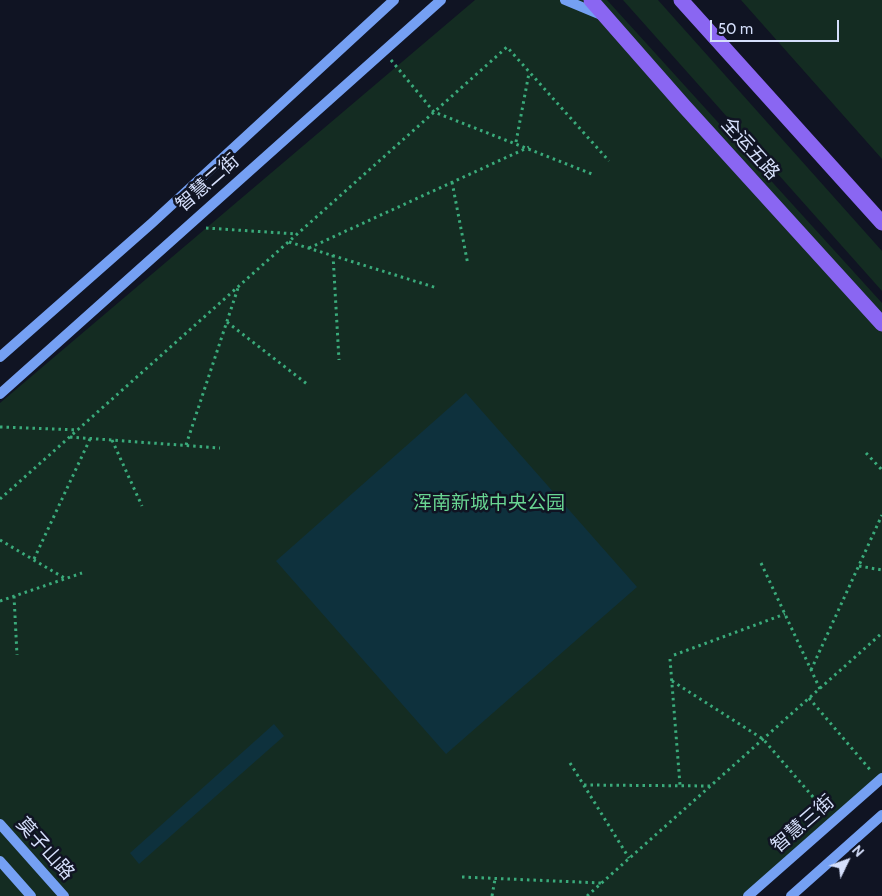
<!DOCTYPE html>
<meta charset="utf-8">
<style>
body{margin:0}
#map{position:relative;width:882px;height:896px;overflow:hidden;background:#101423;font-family:Cabin,sans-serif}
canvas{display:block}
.north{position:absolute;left:822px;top:836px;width:50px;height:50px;-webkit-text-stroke:4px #101423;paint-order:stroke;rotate:48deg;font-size:14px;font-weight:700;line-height:20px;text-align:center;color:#d5dffb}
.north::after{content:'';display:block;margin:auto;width:18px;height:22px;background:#d5dffb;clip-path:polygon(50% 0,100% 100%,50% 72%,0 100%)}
.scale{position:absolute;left:710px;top:20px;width:129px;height:22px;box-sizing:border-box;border:2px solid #d5dffb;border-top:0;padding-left:6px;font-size:15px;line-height:18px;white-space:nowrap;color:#d5dffb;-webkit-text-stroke:4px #101423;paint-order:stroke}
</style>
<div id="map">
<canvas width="882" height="896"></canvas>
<div class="north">N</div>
<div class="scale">50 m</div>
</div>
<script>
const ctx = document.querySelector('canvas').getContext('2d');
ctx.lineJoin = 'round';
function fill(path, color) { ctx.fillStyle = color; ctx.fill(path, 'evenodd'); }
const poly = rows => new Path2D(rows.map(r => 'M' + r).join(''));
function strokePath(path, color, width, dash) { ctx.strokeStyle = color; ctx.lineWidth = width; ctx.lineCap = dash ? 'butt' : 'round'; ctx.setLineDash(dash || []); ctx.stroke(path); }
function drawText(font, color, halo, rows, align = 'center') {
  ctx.font = font + ' Cabin,"Noto Sans SC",sans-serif'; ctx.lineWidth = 5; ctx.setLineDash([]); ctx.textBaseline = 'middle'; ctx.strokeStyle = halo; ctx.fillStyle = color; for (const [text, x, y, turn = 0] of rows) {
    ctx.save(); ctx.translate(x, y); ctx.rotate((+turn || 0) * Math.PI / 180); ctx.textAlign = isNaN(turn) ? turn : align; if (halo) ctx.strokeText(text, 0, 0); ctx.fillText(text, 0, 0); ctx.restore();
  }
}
fill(poly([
 [475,0,607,0,882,303,882,773,744,896,0,896,0,403],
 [623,0,658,0,882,251,882,291],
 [741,0,882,0,882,159]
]), '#142c22');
fill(poly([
 [466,393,637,587,446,754,276,561],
 [274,724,284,736,139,864,130,853]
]), '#0e313d');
strokePath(poly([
 [391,60,434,112,592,174],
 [516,142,529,73],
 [452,182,468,265],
 [206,228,297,234],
 [289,242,437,288],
 [309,248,529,147],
 [333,255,339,360],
 [227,322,307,384],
 [0,427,78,430],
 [70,437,220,448],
 [112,440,142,506],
 [186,445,239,285],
 [866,453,882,470],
 [0,499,507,47,609,161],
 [0,540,66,579],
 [34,559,90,439],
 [761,563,820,689],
 [859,566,882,570],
 [14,596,17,655],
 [0,601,82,573],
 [674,655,785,614],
 [670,659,680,785],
 [811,670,882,515],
 [672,681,763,739,826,812],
 [809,698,872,772],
 [570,763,629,858],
 [584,785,711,786],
 [462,877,601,883],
 [492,896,495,879],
 [587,896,882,633]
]), '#3aab7b', 3, [2.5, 4]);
strokePath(poly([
 [565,0,601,15],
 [0,357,152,223,394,0],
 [0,394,441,0],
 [0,824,64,896],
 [0,861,31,896],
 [748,896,882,778],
 [791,896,882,815]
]), '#75a0f3', 10);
strokePath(poly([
 [591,0,684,106,882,324],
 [681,0,882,223]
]), '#8a66f2', 15);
drawText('19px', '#d5dffb', '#101423', [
 ["全运五路",750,149,48],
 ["智慧二街",208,183,-41],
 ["智慧三街",803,824,-41],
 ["莫子山路",45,849,48]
]);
drawText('19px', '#68d592', '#101423', [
 ["浑南新城中央公园",489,503]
]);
</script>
